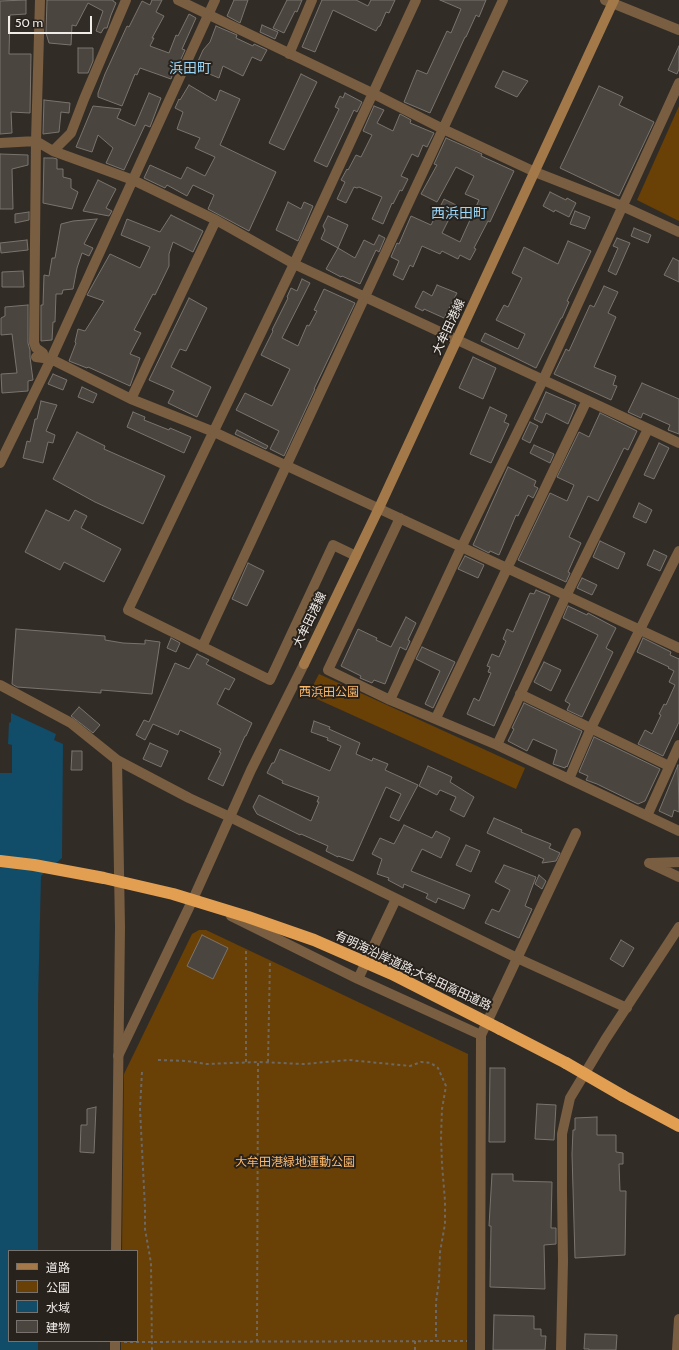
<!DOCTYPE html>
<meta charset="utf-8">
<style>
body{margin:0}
#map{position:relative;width:679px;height:1350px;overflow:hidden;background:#322c27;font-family:Cabin,"Noto Sans JP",sans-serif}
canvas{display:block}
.legend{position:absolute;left:8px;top:1250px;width:130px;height:92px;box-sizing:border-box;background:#28221d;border:1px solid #78726e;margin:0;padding:5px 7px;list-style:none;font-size:12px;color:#efebe7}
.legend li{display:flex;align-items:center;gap:8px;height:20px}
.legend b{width:20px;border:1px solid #78726e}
.scale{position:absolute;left:8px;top:16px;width:84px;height:18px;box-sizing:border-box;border:2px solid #efebe7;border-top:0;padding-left:5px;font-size:12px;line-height:14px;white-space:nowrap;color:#efebe7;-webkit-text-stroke:3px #28221d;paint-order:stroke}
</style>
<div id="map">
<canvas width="679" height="1350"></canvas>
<ul class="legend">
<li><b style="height:5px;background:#a37949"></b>道路</li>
<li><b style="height:11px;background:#694005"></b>公園</li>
<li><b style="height:11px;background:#114c68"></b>水域</li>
<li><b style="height:11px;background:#4b453f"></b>建物</li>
</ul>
<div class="scale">50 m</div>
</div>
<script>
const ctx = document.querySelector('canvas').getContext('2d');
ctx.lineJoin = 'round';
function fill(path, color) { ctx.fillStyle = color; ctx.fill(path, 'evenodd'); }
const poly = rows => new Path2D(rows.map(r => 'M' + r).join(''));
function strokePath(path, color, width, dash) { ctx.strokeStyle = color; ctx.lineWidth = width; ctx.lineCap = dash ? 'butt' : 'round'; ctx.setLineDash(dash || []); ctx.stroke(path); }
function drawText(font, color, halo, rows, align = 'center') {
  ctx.font = font + ' Cabin,"Noto Sans JP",sans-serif'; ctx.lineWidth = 4; ctx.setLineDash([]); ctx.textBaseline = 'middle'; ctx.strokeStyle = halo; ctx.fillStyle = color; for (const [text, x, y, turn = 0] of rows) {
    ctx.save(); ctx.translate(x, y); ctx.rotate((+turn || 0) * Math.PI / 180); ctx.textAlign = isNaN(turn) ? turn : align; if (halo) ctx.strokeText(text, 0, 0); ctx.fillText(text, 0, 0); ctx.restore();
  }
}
fill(poly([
 [679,106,679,221,637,200],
 [319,674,525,768,516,789,308,695],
 [199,930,206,930,468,1054,467,1350,121,1350,121,1341,137,1341,137,1251,122,1251,124,1074,192,934]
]), '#694005');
fill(poly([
 [11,713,56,734,54,740,63,744,62,858,41,876,38,1002,38,1251,9,1251,9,1341,38,1341,38,1350,0,1350,0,773,12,773,12,745,8,744,9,723,11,722]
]), '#114c68');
const building = poly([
 [26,0,26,14,10,15,9,54,31,54,30,113,11,112,12,133,0,134,0,1,26,0],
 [47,0,113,0,113,1,116,3,111,15,107,28,104,28,101,33,96,31,103,11,88,3,76,26,72,25,71,45,49,43,46,33,47,0],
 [152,0,162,0,156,12,164,16,152,38,154,38,150,46,169,53,176,35,178,36,189,14,196,18,182,49,185,50,181,59,178,65,176,63,171,79,140,68,137,75,135,74,122,106,98,97,98,93,105,74,127,26,129,27,142,1,150,5,152,0],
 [234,0,248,0,240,23,227,16,234,0],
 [287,0,302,0,297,12,295,11,284,33,273,28,287,0],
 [322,0,356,0,368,6,371,0,395,0,389,13,386,12,380,26,378,27,376,31,333,10,315,52,302,47,322,0],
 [440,0,486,0,479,17,476,15,466,37,465,37,430,113,404,102,417,70,427,74,447,31,451,33,461,9,440,0],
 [262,25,278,32,275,39,260,32,262,25],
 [216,26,237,35,236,38,253,46,254,44,267,50,261,61,252,57,243,76,223,66,219,78,195,68,203,50,210,42,216,26],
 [679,46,679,69,677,74,668,70,679,46],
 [78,48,93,48,93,61,88,73,78,73,78,48],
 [503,71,528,81,517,97,495,87,503,71],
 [301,74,317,82,284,150,269,143,301,74],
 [189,85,216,101,220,90,240,99,220,145,276,172,249,231,208,209,214,195,193,185,187,196,167,185,165,188,144,178,150,165,181,179,187,167,205,176,215,157,195,148,200,138,177,129,183,112,175,108,179,99,180,100,189,85],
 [599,86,623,97,619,105,654,122,619,196,560,168,599,86],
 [149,93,161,98,150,127,145,125,124,170,106,163,113,148,98,135,92,152,76,147,93,106,121,109,117,118,135,126,149,93],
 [345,93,362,102,357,112,354,110,327,167,314,161,339,109,335,107,340,96,343,98,345,93],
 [44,100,70,103,69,113,61,112,59,132,43,134,44,100],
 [374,106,384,110,377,123,393,131,400,114,411,120,410,123,434,133,427,147,423,145,418,157,412,154,401,176,408,179,402,191,400,190,393,204,392,203,383,224,372,219,382,197,359,187,357,188,354,187,346,203,337,199,345,182,341,180,347,169,348,170,356,155,361,157,372,135,363,131,374,106],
 [446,138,482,154,481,156,514,171,490,222,488,221,474,248,476,249,470,260,460,255,458,259,442,251,440,254,422,246,413,267,410,265,403,280,393,275,399,261,391,257,397,243,399,244,411,216,431,225,444,199,456,205,442,233,460,242,479,200,465,194,474,176,456,167,437,202,421,194,437,165,434,164,446,138],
 [0,154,28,155,28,165,12,169,13,209,0,209,0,154],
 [44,158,53,158,57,159,57,169,63,169,63,177,71,179,71,188,78,192,72,209,43,203,44,158],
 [98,180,116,189,106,208,112,211,109,216,83,211,98,180],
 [550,192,566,200,567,198,576,203,569,217,555,210,554,212,543,206,550,192],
 [288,202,301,209,304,202,313,206,298,241,276,230,288,202],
 [575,211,590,217,585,229,570,224,575,211],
 [29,212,29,220,15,223,15,214,29,212],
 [171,215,203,231,193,252,173,242,169,254,169,266,155,295,153,294,134,330,141,333,130,354,140,358,130,386,88,367,87,368,69,361,76,343,75,342,78,329,85,331,104,301,87,295,110,254,140,268,150,247,121,235,127,219,160,232,171,215],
 [328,216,348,225,338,248,321,239,325,230,323,226,328,216],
 [97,219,84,244,93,248,89,256,82,253,77,268,73,289,63,290,62,294,56,294,55,322,53,322,52,340,41,341,41,305,43,305,44,275,49,276,52,258,55,258,61,224,73,221,97,219],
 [634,228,651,235,648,243,631,236,634,228],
 [379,235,385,238,379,252,376,250,360,284,342,276,341,277,326,269,338,248,355,258,364,240,374,245,379,235],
 [617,238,630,243,616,275,608,271,618,248,613,246,617,238],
 [27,240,28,250,1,253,0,243,27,240],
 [568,241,591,251,567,301,569,302,562,318,561,318,536,368,481,341,485,333,518,349,525,334,496,320,504,305,508,307,522,278,512,273,524,247,558,264,568,241],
 [673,258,679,261,679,282,664,275,673,258],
 [23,271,24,287,2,287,2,272,23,271],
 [302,279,310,283,282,338,298,346,307,325,309,326,317,311,314,310,324,289,355,303,314,389,315,389,284,456,270,449,279,431,236,410,245,393,272,406,290,369,261,355,273,331,272,330,288,298,287,297,291,288,297,291,302,279],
 [437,285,457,293,444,318,424,309,423,311,415,307,423,291,432,296,437,285],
 [604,286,618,292,608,313,616,317,594,367,616,376,613,385,617,386,611,400,554,374,566,349,569,351,590,305,594,307,604,286],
 [189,298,207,308,186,351,180,349,171,367,211,387,197,417,168,403,174,391,149,380,189,298],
 [28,305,28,343,30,350,30,357,33,380,28,381,28,391,2,393,1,374,17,373,12,334,1,335,1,318,5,316,5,307,28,305],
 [473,357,496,368,483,399,459,388,473,357],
 [53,374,67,380,63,390,48,384,53,374],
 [642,383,679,399,679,434,668,430,670,425,643,413,641,418,628,412,642,383],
 [82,387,97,394,93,403,78,397,82,387],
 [546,392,576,405,568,424,546,413,542,423,534,419,546,392],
 [41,401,57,405,46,431,55,435,53,443,48,442,43,463,23,458,27,441,30,442,35,419,37,419,41,401],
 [490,407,507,415,504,422,509,424,491,463,470,454,490,407],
 [133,412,145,417,144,420,169,430,170,428,191,437,184,453,127,427,133,412],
 [600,413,637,431,628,450,624,448,598,501,588,496,569,537,581,543,568,572,570,573,566,582,518,560,550,493,567,501,574,485,557,477,579,432,589,437,600,413],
 [530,422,538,426,530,443,522,439,530,422],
 [237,430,268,446,266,449,235,434,237,430],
 [77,432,105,446,104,449,165,476,143,524,95,502,53,479,77,432],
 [659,443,669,448,654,479,644,475,659,443],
 [534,445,554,454,550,463,530,453,534,445],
 [508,467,536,481,534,486,538,488,533,498,528,495,518,516,516,515,499,555,490,551,489,553,473,545,508,467],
 [639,503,652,510,646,523,633,517,639,503],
 [46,510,69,521,75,510,87,516,81,528,121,549,104,582,64,562,60,570,25,552,46,510],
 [600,541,625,553,618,569,593,557,600,541],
 [654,550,667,556,660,571,647,565,654,550],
 [465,556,484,565,478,578,458,569,465,556],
 [248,563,264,571,247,606,232,599,248,563],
 [582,578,597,585,592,595,577,588,582,578],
 [536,590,550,596,494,726,467,714,474,698,479,701,491,673,488,672,490,667,487,666,492,654,499,657,506,641,503,639,507,629,513,632,530,593,534,594,536,590],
 [568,606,587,615,588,613,616,628,606,648,613,652,582,717,567,710,570,704,565,701,598,635,563,618,568,606],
 [406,617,416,623,408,640,410,641,406,650,400,647,385,684,374,680,372,683,360,678,361,676,341,666,358,629,377,638,376,640,391,647,406,617],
 [16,629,105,636,105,640,123,643,145,644,145,640,160,642,152,694,101,690,101,693,17,687,12,684,16,629],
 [171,638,180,643,176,652,167,648,171,638],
 [643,638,671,652,670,655,679,659,679,658,679,722,663,756,638,744,645,730,652,734,661,715,659,714,664,704,666,705,675,685,669,682,674,671,668,668,669,667,637,652,643,638],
 [422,647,455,662,433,708,425,704,440,671,416,659,422,647],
 [197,654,209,660,206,664,235,679,229,690,225,688,217,704,252,723,246,736,245,736,223,786,208,779,221,753,219,752,221,749,180,730,178,735,153,724,145,740,136,735,144,720,149,722,175,663,189,669,197,654],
 [544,662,561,670,551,691,534,682,544,662],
 [524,703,582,731,567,767,566,766,565,768,553,764,557,750,533,739,527,751,508,741,514,729,512,728,524,703],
 [79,707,100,725,93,733,71,716,79,707],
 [314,721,330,727,329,729,360,743,356,754,372,761,373,758,388,764,385,770,418,785,399,821,390,817,401,794,386,787,353,861,338,856,338,857,326,851,328,846,301,834,300,835,257,814,253,807,259,795,311,821,319,802,317,802,319,797,282,783,283,781,267,773,272,763,274,763,280,749,330,771,341,746,327,740,328,738,311,732,314,721],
 [594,737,660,769,645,801,638,804,597,784,586,780,588,776,579,772,594,737],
 [150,743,168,751,161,767,143,759,150,743],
 [72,751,82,751,82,770,71,770,72,751],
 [678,765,679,812,674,810,672,817,659,811,678,765],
 [428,766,452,777,450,782,474,797,464,817,450,810,456,797,440,790,437,795,419,786,428,766],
 [494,818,522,830,521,832,551,844,549,848,560,853,556,861,542,863,544,859,487,833,494,818],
 [404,825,432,838,436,831,450,838,441,858,422,849,411,871,470,895,464,909,438,898,436,903,426,898,428,894,404,884,403,888,388,880,389,878,377,874,382,859,372,854,380,838,394,844,404,825],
 [466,845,480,851,471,872,456,865,466,845],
 [504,865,536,877,525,906,532,909,519,938,485,923,492,909,499,912,510,890,495,882,504,865],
 [539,875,546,881,542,889,535,884,539,875],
 [202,935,228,948,213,979,187,966,202,935],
 [621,940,634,948,623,967,610,959,621,940],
 [490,1068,505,1068,505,1142,489,1142,490,1068],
 [537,1104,556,1105,554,1140,535,1139,537,1104],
 [96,1107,94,1153,80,1152,81,1125,87,1125,87,1109,96,1107],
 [597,1117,597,1135,616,1135,616,1152,623,1153,623,1164,619,1164,620,1191,626,1191,625,1255,575,1258,572,1154,573,1130,575,1130,575,1118,597,1117],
 [492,1174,513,1174,513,1181,552,1182,551,1228,556,1228,556,1244,544,1245,545,1289,490,1287,491,1226,489,1226,492,1174],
 [494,1315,534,1316,534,1329,541,1329,541,1336,546,1336,545,1350,493,1350,494,1315],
 [585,1334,617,1335,616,1350,589,1350,589,1349,584,1349,585,1334]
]);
fill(building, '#4b453f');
strokePath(building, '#7a746e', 1);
strokePath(poly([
 [158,1060,187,1061,206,1064,258,1062,304,1064,349,1060,410,1066,421,1062,431,1063,438,1068,446,1086,442,1109,441,1137,442,1164,445,1201,445,1224,440,1252,439,1281,436,1302,436,1341],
 [246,1062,246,949],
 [268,1062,270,960],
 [142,1072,140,1109,145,1208,145,1229,151,1263,152,1350],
 [124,1342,467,1341],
 [257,1342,258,1063],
 [415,1350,415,1341]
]), '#6d6863', 2, [3, 3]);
strokePath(poly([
 [40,0,36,141,34,343,36,348,43,353,36,357,51,359,131,399,214,432,679,648],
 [178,0,372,93,443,129,535,172,622,206,679,232],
 [605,0,679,30],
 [289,54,312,0],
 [0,143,36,141,53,151,133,180,216,220,294,264,679,443],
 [53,151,71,133,84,99,126,0],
 [131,399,216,220],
 [0,463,51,359,215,0],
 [400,518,328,670,390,700,497,745,679,831],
 [356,556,333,545,270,680,128,610,294,264,416,0],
 [202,647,503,0],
 [0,685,71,723,117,760,189,798,230,817,517,958,627,1008],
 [520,694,669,766],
 [390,700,461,548,543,380,679,83],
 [436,718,587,400],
 [497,745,566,596,648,429],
 [569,779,591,728,679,551],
 [647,816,679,745],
 [649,863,679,877],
 [651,863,679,862],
 [231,916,358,979,481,1035],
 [358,979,396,899],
 [116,1251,120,927,117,760],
 [115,1350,115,1341],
 [480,1350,481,1035,576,833],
 [561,1350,563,1261,562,1192,562,1134,570,1098,605,1040,679,927]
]), '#795e41', 10);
strokePath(poly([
 [118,1056,194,897,251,770,304,664],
 [677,1350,679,1319]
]), '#795e41', 10);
strokePath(poly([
 [304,664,379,508,614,0]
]), '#a37949', 10);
strokePath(poly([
 [500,1029,566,1063],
 [623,1096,679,1126]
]), '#e29f51', 12);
strokePath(poly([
 [0,861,34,865,104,878,173,894,248,917,314,940,392,974,500,1029],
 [566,1063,623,1096]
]), '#e29f51', 12);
drawText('12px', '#efebe7', '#28221d', [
 ["大牟田港線",449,327,-65],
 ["大牟田港線",310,620,-64],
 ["有明海沿岸道路;大牟田高田道路",413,971,25]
]);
drawText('12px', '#fbb86a', '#28221d', [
 ["西浜田公園",329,692],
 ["大牟田港緑地運動公園",295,1162]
]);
drawText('14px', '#98d6f9', '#28221d', [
 ["浜田町",190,69],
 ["西浜田町",459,214]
]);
</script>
